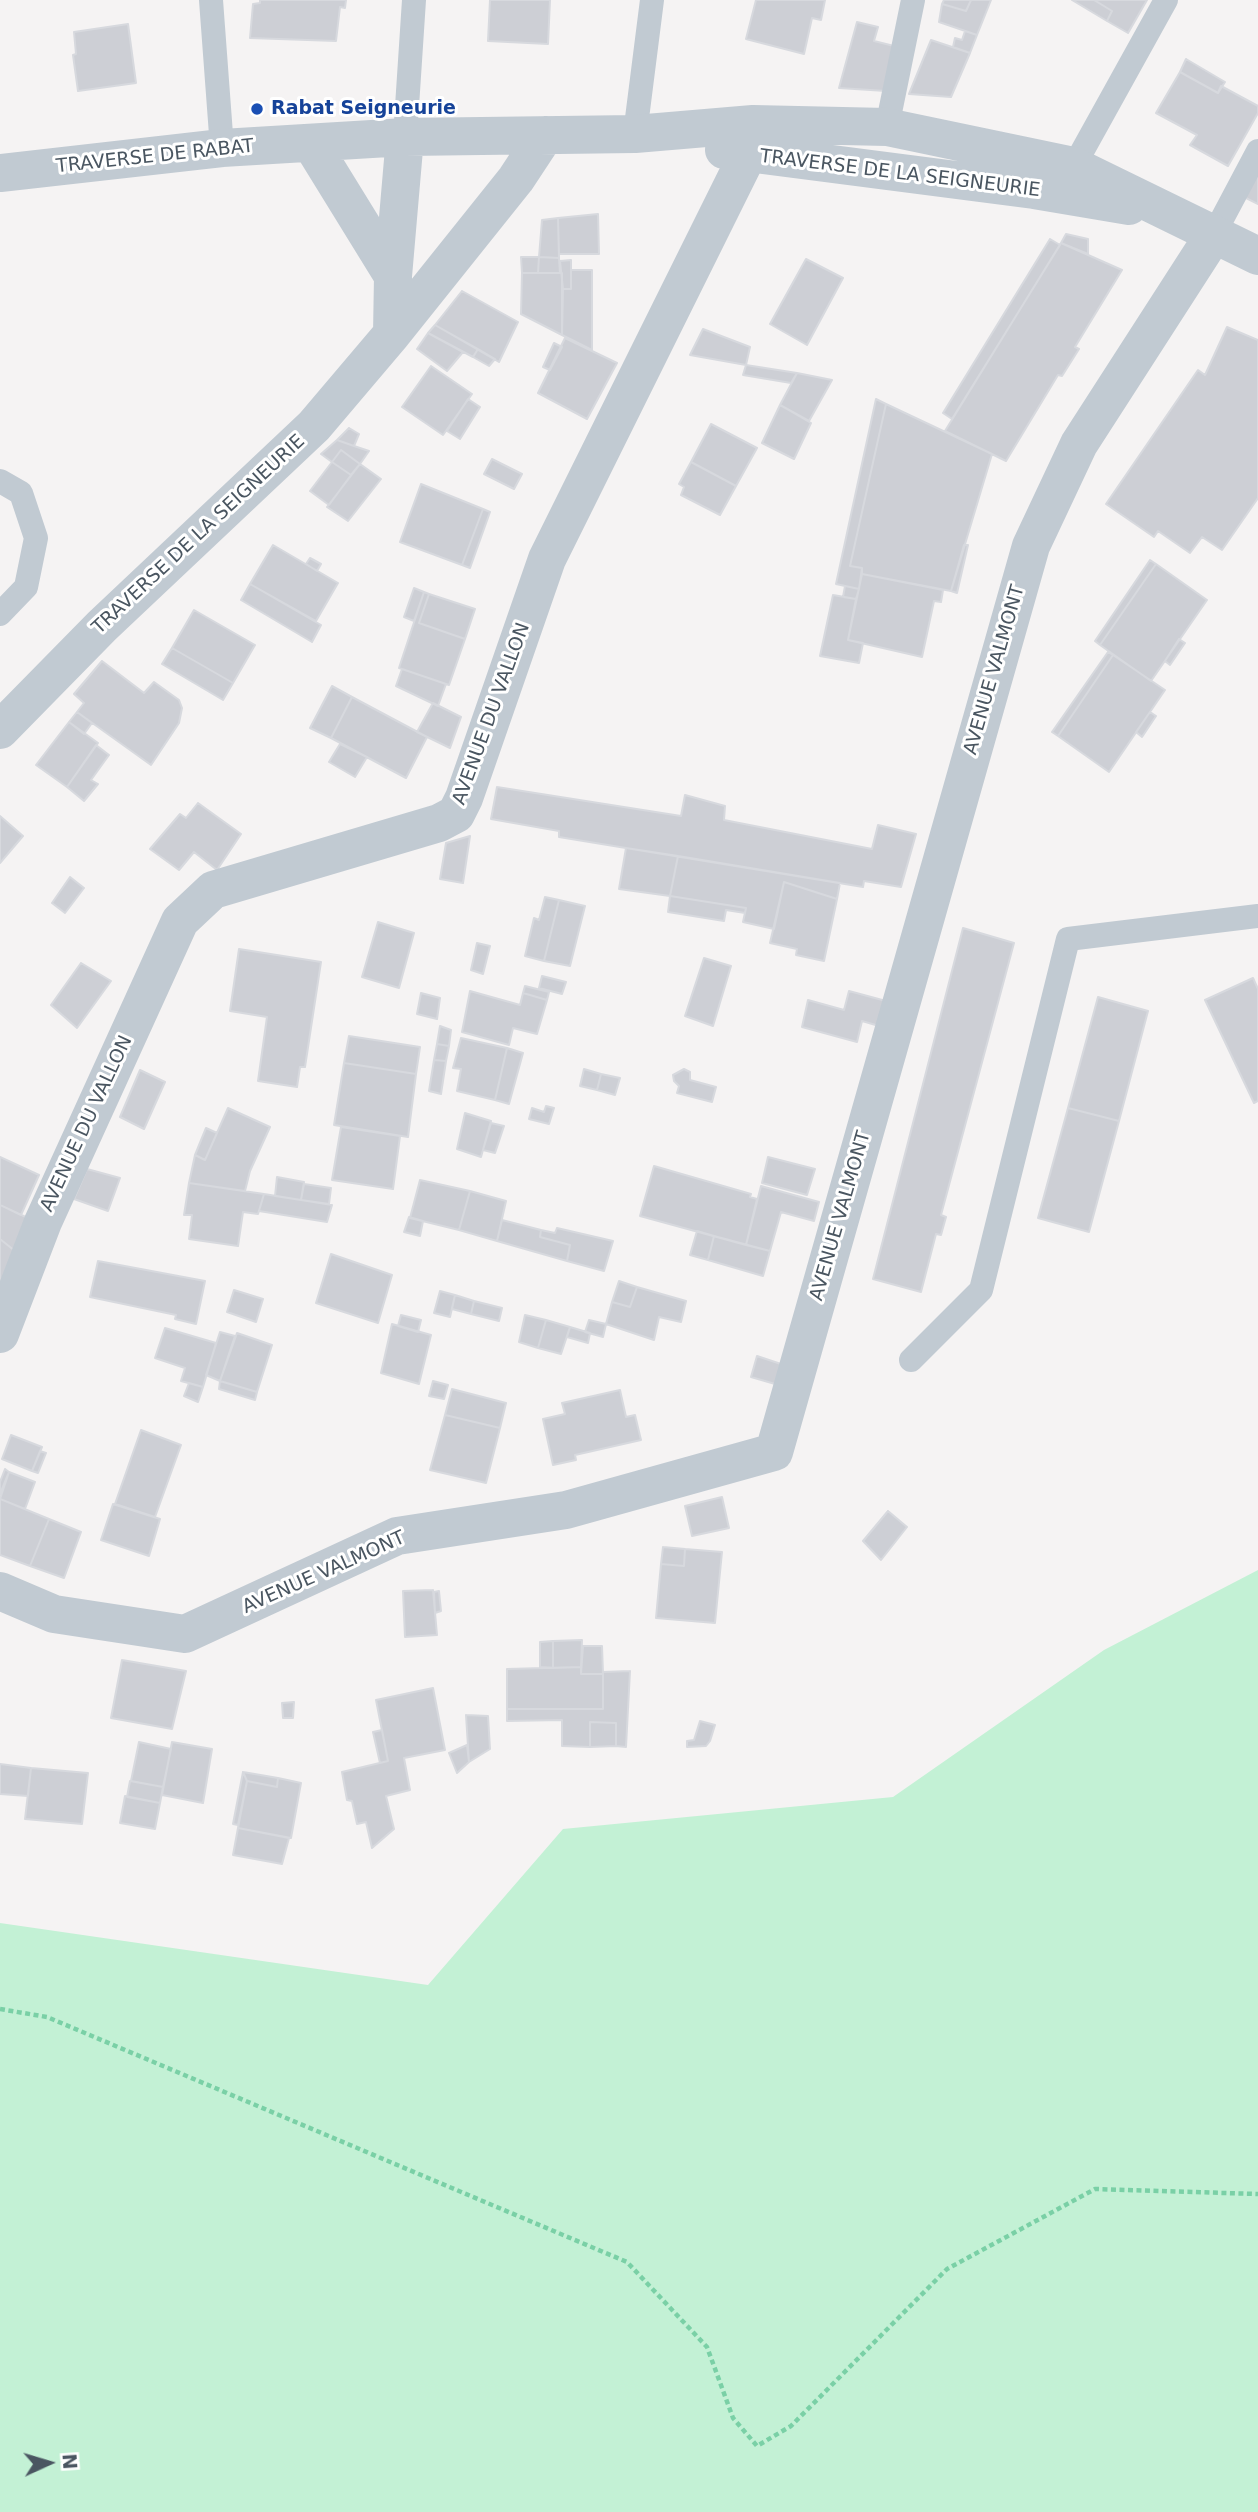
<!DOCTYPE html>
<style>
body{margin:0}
#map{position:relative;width:1258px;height:2512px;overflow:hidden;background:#f5f3f3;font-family:"DejaVu Sans",sans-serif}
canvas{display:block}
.north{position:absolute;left:14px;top:2428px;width:70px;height:70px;-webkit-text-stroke:5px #fff;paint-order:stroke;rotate:86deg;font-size:19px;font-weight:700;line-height:28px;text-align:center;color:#4a5661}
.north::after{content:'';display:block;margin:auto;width:24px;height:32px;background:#4a5661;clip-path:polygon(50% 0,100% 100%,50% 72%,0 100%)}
</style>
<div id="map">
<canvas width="1258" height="2512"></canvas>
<div class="north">N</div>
</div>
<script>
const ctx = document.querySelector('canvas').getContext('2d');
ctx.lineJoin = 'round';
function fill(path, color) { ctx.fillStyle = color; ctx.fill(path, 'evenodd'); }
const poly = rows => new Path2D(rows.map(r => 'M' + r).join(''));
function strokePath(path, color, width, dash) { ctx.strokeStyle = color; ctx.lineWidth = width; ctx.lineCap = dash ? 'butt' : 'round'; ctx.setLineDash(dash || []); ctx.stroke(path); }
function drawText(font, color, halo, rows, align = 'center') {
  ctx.font = font + ' "DejaVu Sans",sans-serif'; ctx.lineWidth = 6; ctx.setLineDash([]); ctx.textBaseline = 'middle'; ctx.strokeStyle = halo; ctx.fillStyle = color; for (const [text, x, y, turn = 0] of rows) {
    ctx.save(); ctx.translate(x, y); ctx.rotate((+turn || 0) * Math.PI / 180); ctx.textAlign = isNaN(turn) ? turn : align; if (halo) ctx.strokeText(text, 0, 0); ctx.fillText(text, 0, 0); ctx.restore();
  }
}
fill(poly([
 [1258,1570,1258,2512,0,2512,0,1923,428,1985,563,1829,893,1797,1104,1650]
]), '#c3f1d5');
const building = poly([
 [260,0,346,0,345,8,340,7,336,41,250,38,253,4,260,3,260,0],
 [490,0,550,0,548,44,488,41,490,0],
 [756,0,825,0,821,20,812,18,804,54,746,39,756,0],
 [944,0,971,0,966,11,942,4,944,0],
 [971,0,991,0,977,35,939,22,942,4,966,11,971,0],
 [1072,0,1094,0,1112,11,1107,21,1072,0],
 [1094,0,1147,0,1128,33,1107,21,1112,11,1094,0],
 [857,22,878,27,874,41,894,46,886,91,839,88,857,22],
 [128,24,136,83,78,91,73,55,76,54,74,32,128,24],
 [965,31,977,35,970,53,953,47,955,38,962,40,965,31],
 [931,40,970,53,951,97,909,94,931,40],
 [1186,59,1225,82,1218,93,1180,72,1186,59],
 [1180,72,1218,93,1221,86,1258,106,1258,113,1228,166,1190,145,1197,135,1156,113,1180,72],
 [1258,169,1258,204,1242,196,1258,169],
 [598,214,599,254,559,254,558,218,598,214],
 [558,218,559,258,539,257,542,220,558,218],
 [1066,234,1088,239,1088,254,1061,243,1066,234],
 [1050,239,1060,245,952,419,943,413,1050,239],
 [1061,243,1122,270,1075,347,1079,349,1062,376,1058,375,1006,461,945,431,1061,243],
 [521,257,539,257,538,273,522,273,521,257],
 [539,257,559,258,560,273,538,273,539,257],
 [806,259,843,278,807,345,770,324,806,259],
 [571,260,571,289,563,289,560,261,571,260],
 [571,270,592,270,592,350,562,335,563,289,571,289,571,270],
 [522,273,562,273,562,335,521,314,522,273],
 [462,291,518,322,499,362,435,325,462,291],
 [435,325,478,349,473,357,428,333,435,325],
 [1227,327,1258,340,1258,498,1222,550,1202,537,1190,553,1158,531,1154,537,1106,504,1198,370,1205,375,1227,327],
 [703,329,750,347,746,365,690,355,703,329],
 [428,333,463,352,447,371,417,349,428,333],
 [565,338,617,363,587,419,538,393,565,338],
 [554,343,562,347,550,370,543,367,554,343],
 [478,349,495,359,489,366,473,357,478,349],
 [746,365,797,373,791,383,743,375,746,365],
 [431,366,472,394,443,435,402,407,431,366],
 [797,373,832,380,809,421,780,405,797,373],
 [468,399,480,407,460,439,447,431,468,399],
 [876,399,886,404,850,566,862,568,859,589,836,584,876,399],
 [886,404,992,454,951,591,862,574,862,568,850,566,886,404],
 [780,405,811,423,794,459,762,443,780,405],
 [711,424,757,448,736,486,691,462,711,424],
 [349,428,359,434,354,446,337,440,349,428],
 [337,440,354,446,369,451,360,464,341,450,332,462,321,454,337,440],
 [341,450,360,464,351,475,332,462,341,450],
 [492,459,522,474,514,489,484,474,492,459],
 [332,462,351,475,329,505,310,491,332,462],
 [691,462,736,486,720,515,681,495,684,487,679,484,691,462],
 [360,464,381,479,348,521,327,507,360,464],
 [421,484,483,509,462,565,400,542,421,484],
 [483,509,490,512,470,568,462,565,483,509],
 [273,545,338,583,316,621,250,584,273,545],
 [964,545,968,545,957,593,951,591,964,545],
 [310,558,321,564,317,571,306,564,310,558],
 [1150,560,1156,564,1100,645,1095,641,1150,560],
 [1156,564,1207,600,1151,681,1100,645,1156,564],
 [862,574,943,590,941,602,934,601,922,657,848,640,862,574],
 [250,584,321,625,312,642,241,600,250,584],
 [845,586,859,589,856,599,843,597,845,586],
 [414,588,424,592,414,621,404,617,414,588],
 [424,592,429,594,419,623,465,639,449,685,399,668,424,592],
 [429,594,475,609,465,639,419,623,429,594],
 [833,595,856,599,848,640,863,643,859,663,820,656,833,595],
 [194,610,255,645,233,683,172,648,194,610],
 [1179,639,1185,643,1170,665,1165,661,1179,639],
 [172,648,233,683,223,700,162,664,172,648],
 [1108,652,1113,655,1058,736,1052,732,1108,652],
 [1113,655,1165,690,1109,772,1058,736,1113,655],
 [102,661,144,693,154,682,179,700,182,708,179,723,151,765,77,712,84,703,74,694,102,661],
 [402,669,446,684,438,706,396,686,402,669],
 [332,686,352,697,331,738,310,728,332,686],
 [352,697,427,737,406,778,331,738,352,697],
 [433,703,461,717,450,748,417,732,433,703],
 [77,712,92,723,84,734,69,722,77,712],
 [1150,712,1156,716,1142,737,1136,732,1150,712],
 [69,722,98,743,67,787,36,765,69,722],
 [340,744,367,757,355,777,329,762,340,744],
 [96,745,109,755,91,780,98,784,84,801,67,787,96,745],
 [497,787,681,816,685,795,725,806,724,820,872,849,878,825,916,834,901,887,864,881,863,887,559,837,559,831,491,819,497,787],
 [198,803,241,834,217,870,194,852,179,870,150,849,180,814,186,818,198,803],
 [0,816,23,836,0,863,0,816],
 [470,836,463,883,440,879,446,843,470,836],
 [626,848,678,856,670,896,619,889,626,848],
 [678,856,840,883,837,899,784,882,774,929,743,922,746,908,670,896,678,856],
 [70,877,84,888,65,913,52,903,70,877],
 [784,882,837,899,824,961,796,955,797,949,770,943,784,882],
 [670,896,746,908,745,913,726,910,724,921,668,912,670,896],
 [545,897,559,900,544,961,525,956,534,918,539,920,545,897],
 [559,900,585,906,570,966,544,961,559,900],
 [378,922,414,933,399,988,362,977,378,922],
 [963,928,1014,943,941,1215,946,1217,941,1235,936,1234,921,1292,873,1279,963,928],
 [477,943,490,946,483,974,471,970,477,943],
 [239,949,321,962,305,1067,300,1067,297,1087,258,1081,267,1017,230,1011,239,949],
 [704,958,731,966,713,1026,685,1016,704,958],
 [81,963,111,981,77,1028,51,1005,81,963],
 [542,976,566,982,562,994,539,988,542,976],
 [1253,978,1258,989,1258,1101,1254,1103,1205,1000,1253,978],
 [525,986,549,992,547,1000,523,993,525,986],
 [470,991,520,1005,523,993,547,1000,537,1034,513,1028,509,1045,462,1032,470,991],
 [849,991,886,1001,879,1026,862,1021,857,1042,802,1027,808,1000,844,1010,849,991],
 [421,993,440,998,437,1019,417,1014,421,993],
 [1098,997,1148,1011,1119,1121,1068,1108,1098,997],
 [440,1026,451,1030,449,1046,437,1044,440,1026],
 [349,1036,420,1047,416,1074,344,1063,349,1036],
 [461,1038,507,1048,495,1100,457,1091,461,1069,453,1068,461,1038],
 [437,1044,449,1046,446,1061,434,1060,437,1044],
 [507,1048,523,1053,509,1104,495,1100,507,1048],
 [434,1060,446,1061,441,1094,429,1091,434,1060],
 [344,1063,416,1074,408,1137,334,1125,344,1063],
 [584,1069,601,1074,597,1090,580,1086,584,1069],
 [684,1069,690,1072,690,1080,716,1087,712,1102,677,1093,679,1086,674,1081,673,1075,684,1069],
 [140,1070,165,1082,144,1129,120,1117,140,1070],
 [601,1074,620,1078,615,1095,597,1090,601,1074],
 [546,1106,554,1108,549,1124,529,1119,532,1108,544,1112,546,1106],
 [228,1108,270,1127,250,1171,245,1191,189,1183,195,1155,205,1160,228,1108],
 [1068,1108,1119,1121,1089,1232,1038,1218,1068,1108],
 [465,1113,491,1121,481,1157,457,1149,465,1113],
 [491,1123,504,1126,495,1153,483,1150,491,1123],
 [341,1127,400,1136,393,1189,332,1180,341,1127],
 [206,1128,217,1133,205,1160,195,1155,206,1128],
 [0,1157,39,1175,21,1215,0,1205,0,1157],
 [768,1157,815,1169,807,1195,762,1183,768,1157],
 [654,1166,751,1194,750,1197,757,1199,746,1245,640,1216,654,1166],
 [87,1169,120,1178,108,1211,74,1199,87,1169],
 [277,1177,304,1182,301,1200,275,1196,277,1177],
 [420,1180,470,1191,459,1230,410,1218,420,1180],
 [189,1183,264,1194,258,1214,243,1212,238,1246,189,1239,192,1215,184,1215,189,1183],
 [304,1184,331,1188,329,1204,301,1200,304,1184],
 [761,1186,819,1202,814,1221,781,1212,770,1251,746,1245,761,1186],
 [470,1191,506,1201,497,1241,459,1230,470,1191],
 [264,1194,332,1205,327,1222,259,1211,264,1194],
 [0,1205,30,1219,15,1251,0,1239,0,1205],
 [409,1217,423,1221,420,1236,404,1232,409,1217],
 [502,1220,541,1230,540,1237,570,1245,567,1261,497,1241,502,1220],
 [557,1228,613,1241,604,1271,567,1261,570,1245,540,1237,541,1230,555,1233,557,1228],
 [697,1231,714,1236,708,1260,690,1255,697,1231],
 [714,1236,770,1251,763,1276,708,1260,714,1236],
 [0,1239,15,1251,0,1294,0,1239],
 [331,1254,392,1275,378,1323,316,1303,331,1254],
 [98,1261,205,1281,196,1324,175,1319,176,1315,90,1297,98,1261],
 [619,1281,637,1287,630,1307,612,1302,619,1281],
 [637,1287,686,1301,681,1322,659,1317,654,1340,606,1324,612,1302,630,1307,637,1287],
 [234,1290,263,1299,256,1322,227,1312,234,1290],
 [440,1291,455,1295,450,1317,434,1313,440,1291],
 [455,1295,474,1301,471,1314,452,1309,455,1295],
 [474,1301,502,1308,499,1321,471,1314,474,1301],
 [401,1315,421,1320,418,1332,398,1326,401,1315],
 [525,1315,546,1320,538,1348,519,1342,525,1315],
 [546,1320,570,1327,561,1354,538,1348,546,1320],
 [589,1320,606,1324,603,1337,585,1332,589,1320],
 [392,1324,431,1335,419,1384,381,1373,392,1324],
 [570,1327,590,1333,588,1343,567,1337,570,1327],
 [165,1328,216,1343,203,1387,181,1381,185,1368,155,1358,165,1328],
 [220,1332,235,1336,220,1381,206,1375,220,1332],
 [237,1333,272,1345,257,1392,220,1381,237,1333],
 [757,1356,787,1366,782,1386,751,1377,757,1356],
 [220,1381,257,1392,255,1400,219,1389,220,1381],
 [433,1381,448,1385,444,1399,429,1396,433,1381],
 [189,1383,203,1387,198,1402,184,1396,189,1383],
 [452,1389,506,1403,500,1428,445,1415,452,1389],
 [620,1390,626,1417,635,1415,641,1440,575,1455,576,1460,553,1465,543,1419,565,1414,562,1403,620,1390],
 [445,1415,500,1428,486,1483,430,1470,445,1415],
 [141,1430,181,1445,155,1517,115,1504,141,1430],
 [11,1435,42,1447,32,1471,2,1459,11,1435],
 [40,1451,46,1453,38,1473,32,1471,40,1451],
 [5,1469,9,1472,0,1494,0,1482,5,1469],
 [9,1472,35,1482,25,1509,0,1499,9,1472],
 [722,1497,729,1528,692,1536,685,1506,722,1497],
 [0,1499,49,1519,30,1566,0,1555,0,1499],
 [113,1504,160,1519,149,1556,101,1540,113,1504],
 [888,1511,907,1527,881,1560,863,1541,888,1511],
 [49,1519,81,1532,64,1578,30,1566,49,1519],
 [663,1547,685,1549,684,1566,661,1564,663,1547],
 [685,1549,722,1552,715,1623,656,1618,661,1564,684,1566,685,1549],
 [433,1590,437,1635,405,1637,403,1591,433,1590],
 [439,1591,441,1611,435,1613,434,1592,439,1591],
 [582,1640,581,1667,553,1668,553,1641,582,1640],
 [553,1641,553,1668,540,1667,540,1642,553,1641],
 [583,1646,602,1646,603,1674,581,1674,583,1646],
 [122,1660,186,1671,172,1729,111,1718,122,1660],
 [581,1667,581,1674,603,1674,603,1709,507,1709,507,1669,581,1667],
 [630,1671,626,1747,616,1746,616,1723,590,1722,590,1747,562,1746,562,1720,507,1721,507,1709,603,1709,603,1672,630,1671],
 [433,1688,445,1750,404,1758,410,1790,386,1796,394,1829,372,1848,366,1822,357,1824,352,1801,347,1800,342,1772,388,1761,376,1700,433,1688],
 [294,1702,293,1718,283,1718,282,1703,294,1702],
 [466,1715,488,1716,490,1749,469,1762,466,1715],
 [700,1721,715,1725,710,1741,706,1746,687,1747,687,1741,694,1740,700,1721],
 [590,1722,616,1723,616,1746,590,1747,590,1722],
 [382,1730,388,1761,380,1763,373,1732,382,1730],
 [139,1742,171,1749,163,1787,131,1781,139,1742],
 [172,1742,212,1749,203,1803,162,1795,172,1742],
 [467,1745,469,1762,457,1773,449,1753,467,1745],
 [0,1764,31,1768,28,1796,0,1794,0,1764],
 [31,1768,88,1773,82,1824,25,1819,31,1768],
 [243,1772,247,1781,238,1825,233,1824,243,1772],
 [243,1772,278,1778,277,1787,247,1781,243,1772],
 [278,1778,301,1783,291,1838,238,1828,247,1781,277,1787,278,1778],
 [130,1781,163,1787,160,1803,127,1797,130,1781],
 [125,1796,160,1803,155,1829,120,1823,125,1796],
 [238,1828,289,1838,282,1864,233,1855,238,1828]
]);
fill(building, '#cdcfd5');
strokePath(building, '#d7d9de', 2);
strokePath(poly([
 [0,2009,47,2017,627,2262,707,2347,733,2418,757,2446,791,2426,947,2269,1095,2189,1258,2194]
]), '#7ad0a6', 4.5, [5, 3.5]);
strokePath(poly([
 [211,0,222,148],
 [887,127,913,0],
 [635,134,652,0],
 [405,137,414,0],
 [1074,166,1166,0],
 [1213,236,1258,151],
 [0,481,21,493,36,538,26,587,0,614],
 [911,1360,981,1290,1068,939,1258,916]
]), '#c1cad2', 24);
strokePath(poly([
 [311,143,393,276,392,334],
 [724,150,1034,190,1129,206],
 [0,173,222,148,405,137,635,134,753,124,887,127,1074,166,1258,256],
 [393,276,405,137],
 [0,730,102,626,314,426,392,334,516,179,545,135],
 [0,1334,43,1222,180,921,213,890,439,823,456,814,464,798,547,559,748,154,753,124],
 [0,1591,54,1614,185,1634,397,1536,566,1510,774,1452,1031,546,1079,444,1213,236]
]), '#c1cad2', 38);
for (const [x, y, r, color] of [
 [257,109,7,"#1a4fb4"]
]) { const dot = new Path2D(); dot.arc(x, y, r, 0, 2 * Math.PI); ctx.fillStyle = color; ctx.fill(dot); strokePath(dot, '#fff', 2.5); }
drawText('bold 19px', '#164399', '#fff', [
 ["Rabat Seigneurie",271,109]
], 'left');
drawText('19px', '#4a5661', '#fff', [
 ["TRAVERSE DE RABAT",155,157,-6],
 ["TRAVERSE DE LA SEIGNEURIE",900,174,7],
 ["TRAVERSE DE LA SEIGNEURIE",199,535,-43],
 ["AVENUE VALMONT",995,670,-74],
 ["AVENUE DU VALLON",492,714,-70],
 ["AVENUE DU VALLON",87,1124,-65],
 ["AVENUE VALMONT",841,1216,-74],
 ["AVENUE VALMONT",324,1573,-24]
]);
</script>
